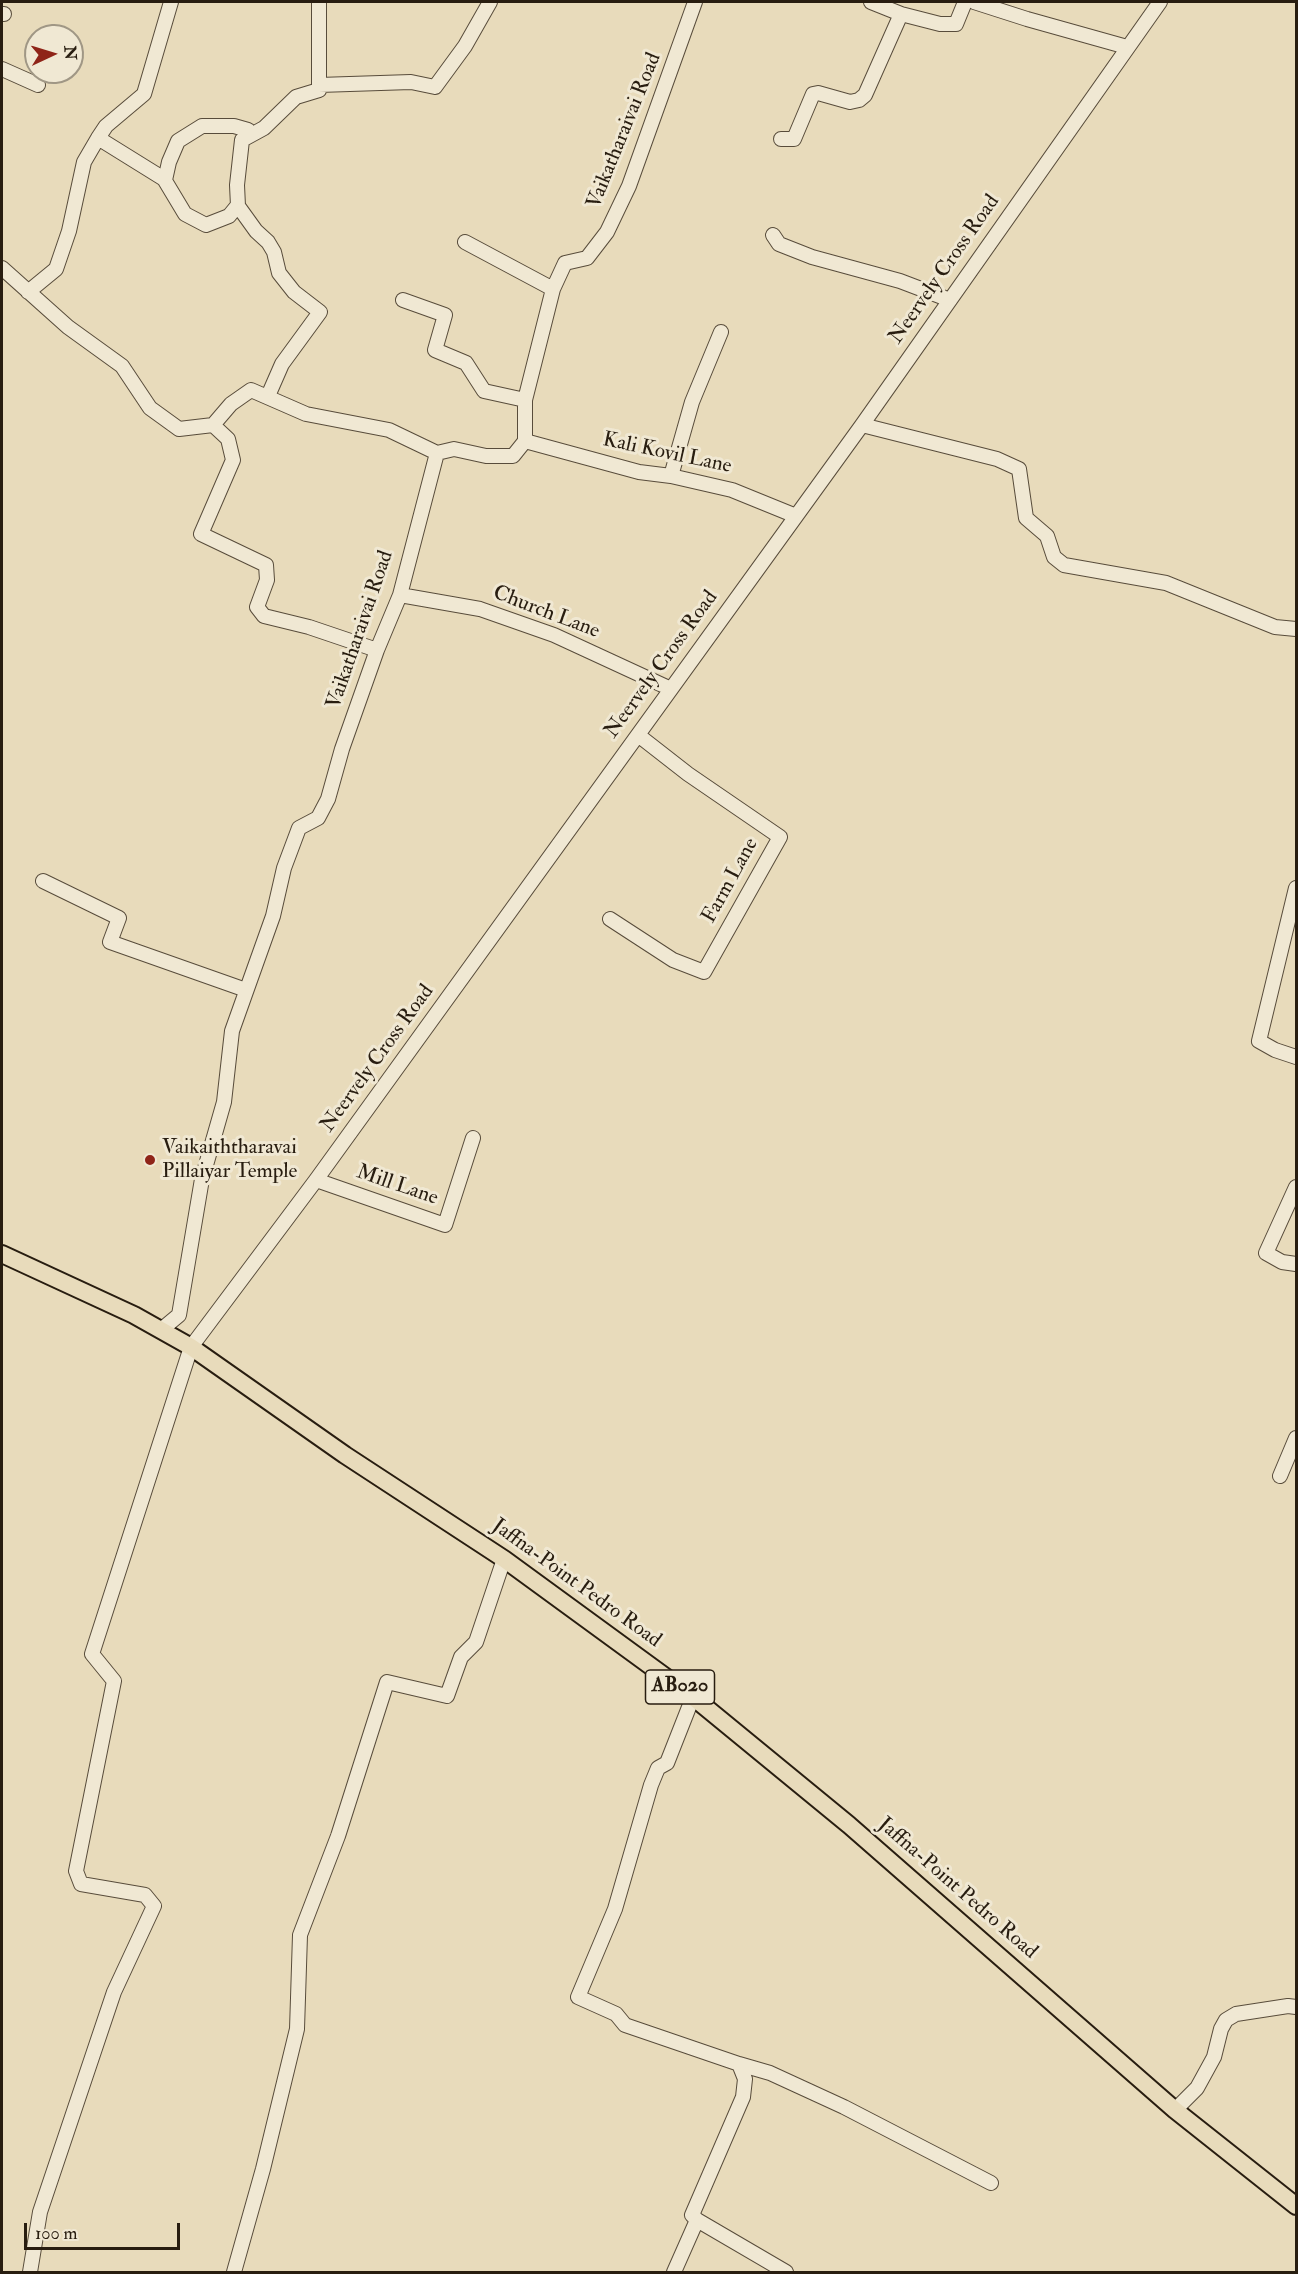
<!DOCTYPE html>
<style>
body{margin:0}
#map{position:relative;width:1298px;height:2274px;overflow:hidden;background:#e8dbbb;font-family:"IM FELL Double Pica",serif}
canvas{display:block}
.frame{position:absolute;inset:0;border:3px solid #281d10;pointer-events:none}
.north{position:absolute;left:24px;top:24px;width:60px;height:60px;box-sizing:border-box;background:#f0e8d3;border:2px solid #a09785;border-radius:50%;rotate:86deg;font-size:16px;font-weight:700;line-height:24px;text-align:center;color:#281d10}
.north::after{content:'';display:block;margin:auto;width:21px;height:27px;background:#8f2418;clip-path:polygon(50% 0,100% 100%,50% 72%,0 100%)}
.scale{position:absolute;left:24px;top:2223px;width:156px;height:27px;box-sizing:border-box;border:3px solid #281d10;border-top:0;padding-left:8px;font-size:18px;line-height:21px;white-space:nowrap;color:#281d10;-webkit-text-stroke:4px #f0e8d3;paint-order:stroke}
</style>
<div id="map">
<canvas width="1298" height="2274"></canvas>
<div class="frame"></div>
<div class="north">N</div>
<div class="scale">100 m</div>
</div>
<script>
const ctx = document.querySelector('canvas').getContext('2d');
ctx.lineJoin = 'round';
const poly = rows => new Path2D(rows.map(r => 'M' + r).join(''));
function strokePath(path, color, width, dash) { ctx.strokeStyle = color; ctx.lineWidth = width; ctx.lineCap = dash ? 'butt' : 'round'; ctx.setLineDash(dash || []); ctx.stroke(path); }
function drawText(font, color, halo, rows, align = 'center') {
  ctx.font = font + ' "IM FELL Double Pica",serif'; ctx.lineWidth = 6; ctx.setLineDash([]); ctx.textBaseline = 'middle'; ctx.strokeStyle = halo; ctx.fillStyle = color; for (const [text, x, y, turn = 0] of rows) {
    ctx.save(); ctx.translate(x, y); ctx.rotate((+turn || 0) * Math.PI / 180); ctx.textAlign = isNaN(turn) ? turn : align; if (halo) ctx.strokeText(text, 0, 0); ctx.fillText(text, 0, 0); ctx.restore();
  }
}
const minor = poly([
 [871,2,901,14,940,24,956,24,965,2],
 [974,2,1027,19,1127,47],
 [2,14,4,14],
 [2,69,38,85],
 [319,85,411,82,435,87,465,46,490,2],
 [98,138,164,179,185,214,206,225,229,216,238,205],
 [781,139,794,139,813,94,818,93,850,102,859,100,865,95,901,14],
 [165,180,169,162,178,141,202,126,234,126,248,130,250,135],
 [773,235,779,244,812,257,900,281,950,300],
 [465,242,553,289],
 [2,268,68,327,122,366,150,408,179,429,213,425,231,404,251,390,306,414,389,430,437,453],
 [28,292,56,269,69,231,84,162,98,138,106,126,144,94,171,2],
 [403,300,445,315,435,350,466,363,484,391,525,400],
 [268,396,282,364,320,312,294,292,279,273,274,252,268,242,256,231,238,206,237,185,242,140,264,128,296,97,319,90,319,2],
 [213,425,228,439,233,460,201,534,266,565,267,580,257,607,264,616,309,627,377,650],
 [862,425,997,459,1019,469,1026,518,1047,536,1054,557,1064,565,1166,583,1275,627,1296,629],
 [525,441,639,472,671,476,732,490,796,516],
 [671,476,692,402,721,332],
 [400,595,480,609,554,635,671,689],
 [43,881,119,918,110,942,246,990],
 [1296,888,1259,1041,1275,1050,1296,1057],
 [610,919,673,960,704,972,780,837,688,774,638,735],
 [316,1180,445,1225,473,1138],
 [1296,1187,1266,1253,1282,1262,1296,1264],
 [161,1330,179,1315,202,1179,224,1102,232,1031,273,916,284,868,299,828,318,818,328,799,342,749,377,650,400,595,437,453,454,449,486,456,513,456,525,441,525,400,553,289,565,263,587,258,607,232,629,186,695,2],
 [1280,1476,1296,1438],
 [739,2064,770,2073,844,2107,991,2183],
 [1175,2110,1197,2088,1214,2057,1221,2029,1226,2020,1236,2014,1288,2006,1296,2007],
 [697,2220,786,2272],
 [30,2272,40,2212,114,1992,154,1906,145,1895,81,1884,76,1871,114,1681,92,1654,191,1347,316,1180,862,425,1160,2],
 [234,2272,263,2169,297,2029,300,1935,338,1836,387,1682,447,1696,461,1657,476,1642,504,1559],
 [674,2272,697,2220,692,2215,743,2097,745,2079,739,2064,625,2025,616,2014,578,1997,615,1909,651,1785,658,1768,667,1763,693,1697]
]);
const major = poly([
 [2,1254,134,1315,191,1347,345,1455,504,1559,693,1697,849,1825,1175,2110,1296,2206]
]);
strokePath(minor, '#584c3b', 16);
strokePath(major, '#281d10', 20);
strokePath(minor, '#f0e8d3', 14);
strokePath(major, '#e8dbbb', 16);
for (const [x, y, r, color] of [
 [150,1160,6,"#8f2418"]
]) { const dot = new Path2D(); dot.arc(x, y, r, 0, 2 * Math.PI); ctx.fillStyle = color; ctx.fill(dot); strokePath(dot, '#f0e8d3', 2); }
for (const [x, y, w] of [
 [680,1687,69]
]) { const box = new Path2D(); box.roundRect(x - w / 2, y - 17, w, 34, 4.5); ctx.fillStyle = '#f0e8d3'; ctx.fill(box); strokePath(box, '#281d10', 1.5); }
drawText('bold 20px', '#281d10', null, [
 ["AB020",680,1687]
]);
drawText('21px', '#281d10', '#f0e8d3', [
 ["Vaikatharaivai Road",625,131,-68],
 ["Neervely Cross Road",945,270,-55],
 ["Kali Kovil Lane",667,454,12],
 ["Church Lane",546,613,21],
 ["Vaikatharaivai Road",361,630,-71],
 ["Neervely Cross Road",662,665,-54],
 ["Farm Lane",731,881,-61],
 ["Neervely Cross Road",378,1059,-54],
 ["Mill Lane",397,1186,19],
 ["Jaffna-Point Pedro Road",576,1584,36],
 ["Jaffna-Point Pedro Road",957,1889,41]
]);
drawText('21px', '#281d10', '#f0e8d3', [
 ["Vaikaiththaravai",162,1148],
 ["Pillaiyar Temple",162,1172]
], 'left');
</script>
